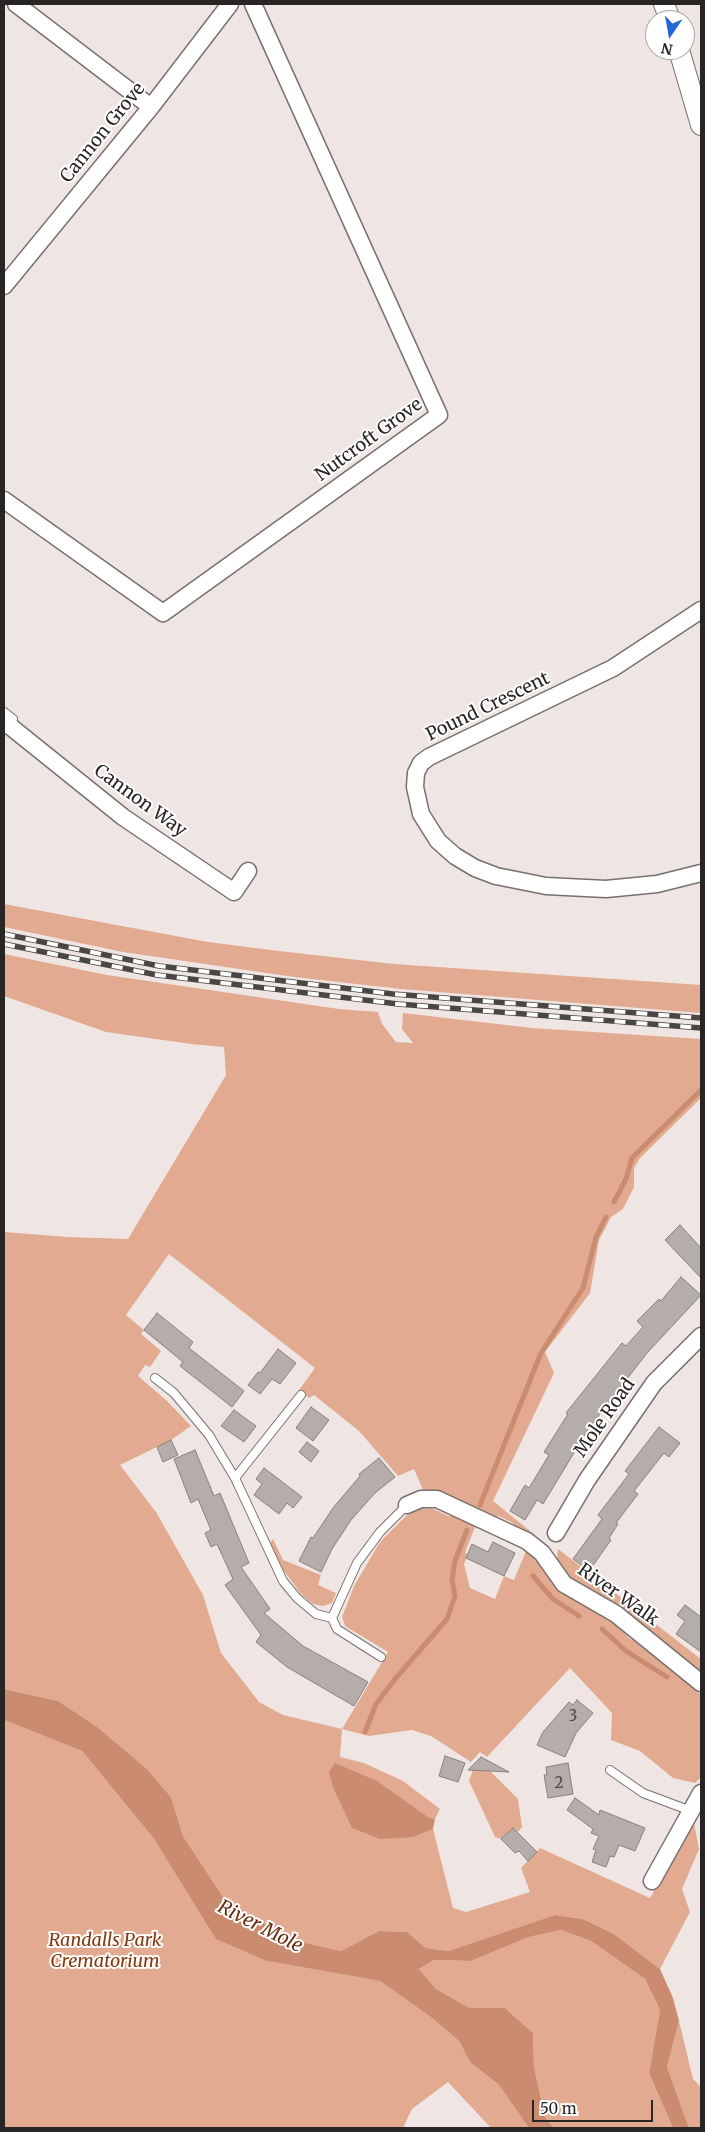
<!DOCTYPE html>
<style>
body{margin:0}
#map{position:relative;width:705px;height:2132px;overflow:hidden;background:#efe6e3;font-family:Merriweather,serif}
canvas{display:block}
.frame{position:absolute;inset:0;border:5px solid #282524;pointer-events:none}
.north{position:absolute;left:645px;top:10px;width:50px;height:50px;box-sizing:border-box;background:#fff;border:1px solid #a9a8a7;border-radius:50%;rotate:192deg;font-size:14px;font-weight:700;line-height:20px;text-align:center;color:#282524}
.north::after{content:'';display:block;margin:auto;width:18px;height:22px;background:#2367d3;clip-path:polygon(50% 0,100% 100%,50% 72%,0 100%)}
.scale{position:absolute;left:532px;top:2100px;width:121px;height:22px;box-sizing:border-box;border:2px solid #282524;border-top:0;padding-left:6px;font-size:15px;line-height:18px;white-space:nowrap;color:#282524;-webkit-text-stroke:4px #fff;paint-order:stroke}
</style>
<div id="map">
<canvas width="705" height="2132"></canvas>
<div class="frame"></div>
<div class="north">N</div>
<div class="scale">50 m</div>
</div>
<script>
const ctx = document.querySelector('canvas').getContext('2d');
ctx.lineJoin = 'round';
function fill(path, color) { ctx.fillStyle = color; ctx.fill(path, 'evenodd'); }
const poly = rows => new Path2D(rows.map(r => 'M' + r).join(''));
function strokePath(path, color, width, dash) { ctx.strokeStyle = color; ctx.lineWidth = width; ctx.lineCap = dash ? 'butt' : 'round'; ctx.setLineDash(dash || []); ctx.stroke(path); }
function drawText(font, color, halo, rows, align = 'center') {
  ctx.font = font + ' Merriweather,serif'; ctx.lineWidth = 4; ctx.setLineDash([]); ctx.textBaseline = 'middle'; ctx.strokeStyle = halo; ctx.fillStyle = color; for (const [text, x, y, turn = 0] of rows) {
    ctx.save(); ctx.translate(x, y); ctx.rotate((+turn || 0) * Math.PI / 180); ctx.textAlign = isNaN(turn) ? turn : align; if (halo) ctx.strokeText(text, 0, 0); ctx.fillText(text, 0, 0); ctx.restore();
  }
}
fill(poly([
 [4,904,208,942,279,951,394,964,701,985,701,1013,401,989,294,977,123,952,4,927],
 [4,954,107,975,339,1009,378,1012,382,1024,396,1042,413,1043,402,1029,403,1013,532,1028,701,1039,701,1098,640,1158,634,1168,634,1187,623,1209,611,1217,599,1240,590,1293,545,1352,554,1373,493,1501,534,1534,531,1536,514,1529,513,1523,499,1516,491,1518,430,1490,423,1490,414,1469,398,1476,359,1431,314,1395,309,1398,299,1390,315,1368,169,1254,126,1315,144,1330,141,1334,161,1351,150,1367,145,1365,138,1376,166,1400,191,1426,171,1440,120,1465,156,1512,203,1595,221,1653,259,1702,283,1715,342,1729,388,1652,345,1626,342,1617,354,1586,380,1542,408,1514,419,1508,434,1509,448,1516,456,1515,476,1524,465,1553,468,1554,464,1564,470,1588,495,1599,504,1576,514,1580,526,1551,538,1562,560,1592,613,1621,629,1638,649,1649,687,1680,701,1695,701,1777,695,1783,673,1778,640,1751,611,1740,612,1713,570,1668,487,1757,480,1752,471,1762,431,1736,412,1730,369,1736,342,1729,340,1757,364,1763,403,1781,440,1809,435,1819,429,1818,414,1837,433,1829,453,1908,466,1912,530,1892,521,1868,540,1848,650,1898,694,1823,699,1849,682,1889,690,1912,660,1969,614,1934,583,1919,555,1915,448,1951,426,1948,407,1932,379,1931,341,1951,288,1939,223,1897,183,1836,171,1797,147,1769,96,1726,58,1701,4,1689,4,1232,68,1237,128,1239,226,1075,224,1047,191,1044,106,1032,4,996],
 [273,1539,283,1560,321,1575,318,1585,336,1593,332,1603,323,1606,313,1604,302,1595,284,1571,270,1543],
 [558,1549,701,1659,701,1676,575,1585,556,1562],
 [4,1720,82,1751,155,1840,267,1961,380,1981,432,2018,459,2041,470,2062,499,2085,529,2128,491,2128,448,2082,412,2109,403,2128,4,2128],
 [473,1770,490,1771,518,1799,522,1827,518,1832,513,1828,501,1839,495,1837,469,1781],
 [561,1930,591,1941,645,1979,660,2010,649,2073,673,2128,554,2128,545,2117,534,2067,533,2033,505,2008,469,2009,436,1989,419,1969,434,1960,471,1961,529,1937],
 [679,2021,693,2079,701,2087,701,2128,689,2128,667,2067]
]), '#e2aa91');
fill(poly([
 [4,1689,58,1701,96,1726,147,1769,171,1797,183,1836,223,1897,288,1939,341,1951,379,1931,407,1932,426,1948,448,1951,555,1915,583,1919,614,1934,660,1969,673,1998,679,2021,667,2067,689,2128,673,2128,649,2073,660,2010,645,1979,591,1941,561,1930,529,1937,471,1961,434,1960,419,1969,436,1989,469,2008,505,2008,533,2033,534,2067,545,2117,554,2128,529,2128,499,2085,470,2062,459,2041,432,2018,380,1981,267,1961,216,1939,155,1840,82,1751,4,1720],
 [335,1763,377,1781,429,1818,435,1819,433,1829,414,1837,380,1839,352,1828,333,1787,329,1772]
]), '#ca8b6e');
strokePath(poly([
 [614,1202,626,1179,632,1158,701,1090],
 [480,1505,541,1353,583,1288,596,1237,606,1217],
 [533,1576,553,1599,579,1616],
 [602,1629,626,1651,667,1677],
 [365,1732,376,1704,395,1679,447,1619,455,1596,452,1580,455,1561,467,1530]
]), '#ca8b6e', 5);
const building = poly([
 [680,1225,701,1248,701,1278,665,1240,680,1225],
 [681,1277,701,1295,647,1353,589,1428,543,1504,537,1500,525,1520,510,1511,525,1485,529,1488,549,1455,544,1452,568,1414,566,1413,622,1343,626,1346,643,1327,637,1321,659,1299,661,1301,681,1277],
 [157,1313,193,1342,189,1348,244,1391,232,1407,180,1366,183,1362,144,1330,157,1313],
 [278,1349,296,1363,280,1384,272,1379,260,1394,248,1385,258,1372,260,1373,278,1349],
 [311,1407,329,1420,313,1441,296,1428,311,1407],
 [234,1410,256,1426,244,1442,221,1426,234,1410],
 [659,1427,680,1443,669,1457,664,1453,634,1491,638,1494,616,1523,618,1524,609,1538,611,1540,589,1571,573,1559,602,1519,598,1515,629,1474,625,1471,659,1427],
 [171,1440,178,1455,163,1462,157,1447,171,1440],
 [307,1442,319,1451,311,1462,299,1452,307,1442],
 [195,1450,214,1496,220,1493,249,1563,241,1567,270,1609,264,1613,303,1646,368,1682,354,1706,287,1667,256,1642,261,1635,225,1585,233,1579,217,1544,211,1547,205,1533,211,1530,198,1499,191,1503,174,1459,195,1450],
 [379,1458,395,1477,375,1493,351,1520,332,1549,321,1572,299,1561,311,1537,313,1538,333,1508,360,1476,359,1474,379,1458],
 [264,1468,302,1497,293,1508,287,1503,279,1514,254,1495,262,1484,256,1479,264,1468],
 [493,1542,515,1553,504,1576,466,1558,472,1544,488,1552,493,1542],
 [685,1605,701,1617,701,1652,676,1634,685,1621,677,1615,685,1605],
 [577,1700,593,1713,576,1733,565,1757,537,1745,543,1732,569,1702,573,1705,577,1700],
 [445,1756,465,1763,458,1782,439,1776,445,1756],
 [481,1757,509,1772,468,1770,481,1757],
 [568,1763,573,1794,548,1798,544,1775,547,1775,546,1767,568,1763],
 [575,1798,599,1815,600,1810,645,1828,635,1851,619,1845,614,1857,610,1856,606,1867,592,1862,596,1850,593,1849,599,1836,591,1833,593,1829,567,1810,575,1798],
 [513,1828,537,1852,528,1861,519,1851,515,1853,501,1839,513,1828]
]);
fill(building, '#b5ada9');
strokePath(building, '#88807d', 1);
const service = poly([
 [4,712,13,719,11,727],
 [155,1378,174,1393,209,1435,235,1478,283,1581,297,1598,316,1614,332,1618,357,1563,380,1532,407,1505],
 [235,1478,301,1395],
 [332,1618,337,1629,381,1657],
 [610,1770,643,1793,691,1811]
]);
const minor = poly([
 [16,4,151,107],
 [4,286,151,107,230,4],
 [4,500,163,613,439,415,253,4],
 [701,610,613,668,429,757,421,763,416,773,415,787,421,814,438,841,455,856,475,868,496,876,546,886,606,889,657,884,701,873],
 [4,723,11,727,123,817,234,892,248,871],
 [407,1505,421,1499,437,1499,527,1541,542,1553,564,1584,616,1614,701,1683],
 [556,1533,587,1480,654,1383,701,1336],
 [652,1881,701,1793]
]);
const tertiary = poly([
 [664,4,670,20],
 [679,50,701,125]
]);
strokePath(service, '#78706d', 10);
strokePath(minor, '#78706d', 19);
strokePath(tertiary, '#78706d', 22);
strokePath(service, '#fff', 8);
strokePath(minor, '#fff', 16);
strokePath(tertiary, '#fff', 20);
const rail = poly([
 [4,934,159,966,393,994,701,1018],
 [4,944,157,975,398,1004,701,1028]
]);
strokePath(rail, '#4a4644', 5.5);
strokePath(rail, '#fff', 4, [11]);
drawText('15px', '#4b4745', null, [
 ["3",573,1717],
 ["2",559,1784]
]);
drawText('18px', '#282524', '#fff', [
 ["Cannon Grove",103,133,-51],
 ["Nutcroft Grove",369,440,-36],
 ["Pound Crescent",488,707,-26],
 ["Cannon Way",140,801,36],
 ["Mole Road",605,1418,-55],
 ["River Walk",618,1595,35]
]);
drawText('italic 18px', '#85380b', '#fff', [
 ["Randalls Park",105,1941],
 ["Crematorium",105,1962]
]);
drawText('italic 19px', '#682d0d', '#fff', [
 ["River Mole",260,1927,27]
]);
</script>
